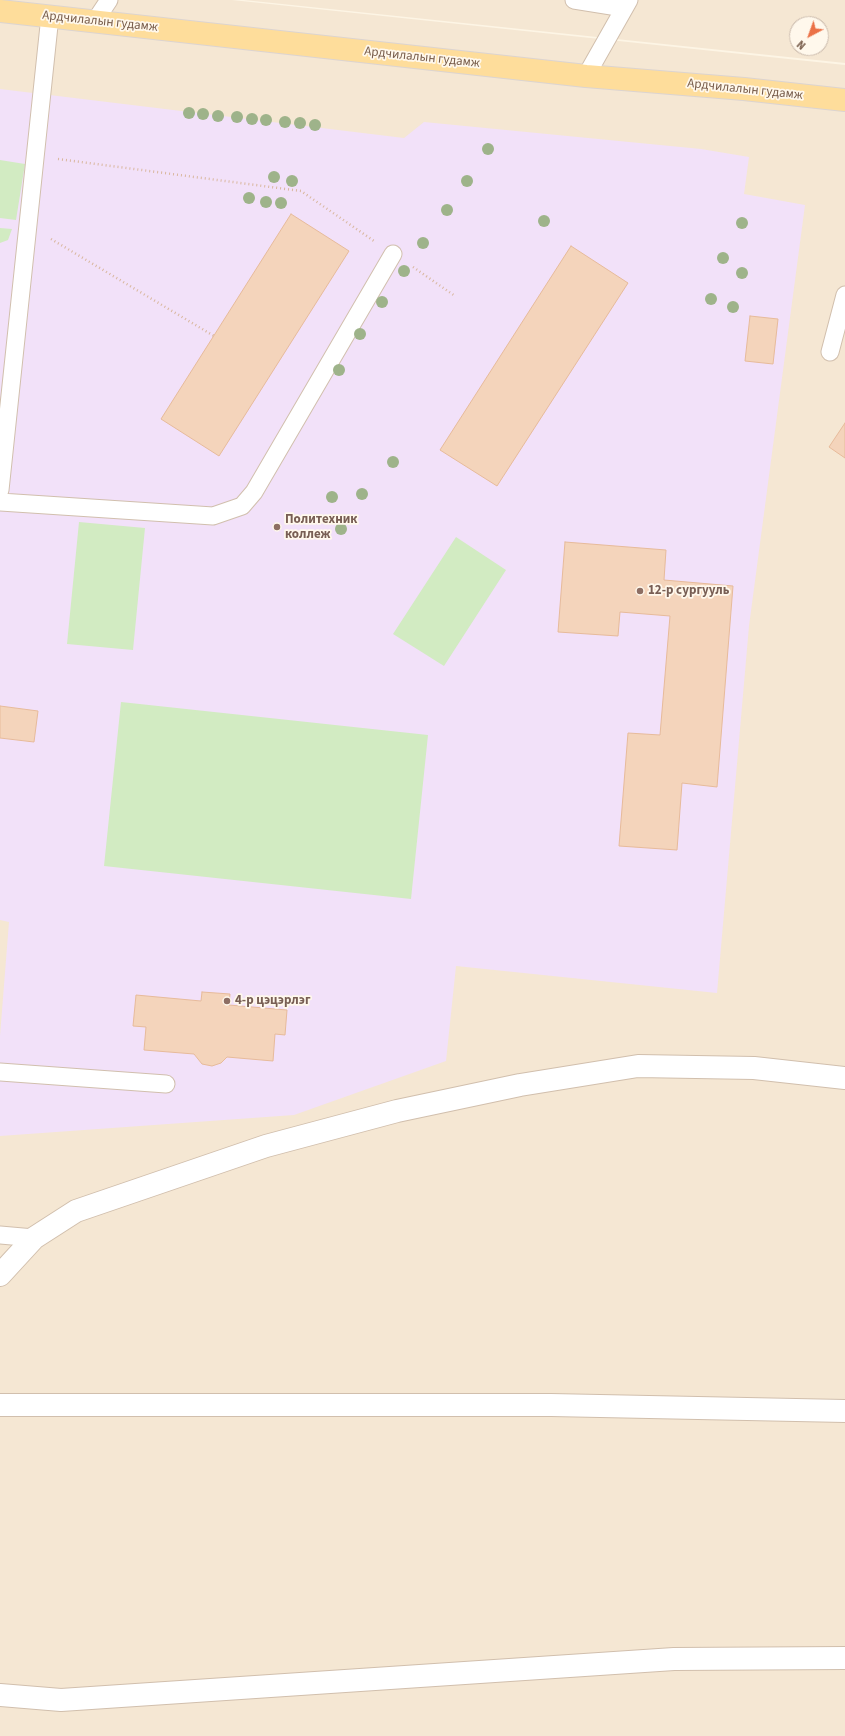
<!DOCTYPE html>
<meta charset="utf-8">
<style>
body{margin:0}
#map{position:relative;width:845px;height:1736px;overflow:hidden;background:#fdf5e5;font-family:"Source Sans 3",sans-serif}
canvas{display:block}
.north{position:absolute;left:789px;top:16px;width:40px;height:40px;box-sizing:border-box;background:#fff8ec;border:1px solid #c9b9ab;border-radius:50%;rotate:221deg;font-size:11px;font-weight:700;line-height:16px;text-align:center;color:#775b49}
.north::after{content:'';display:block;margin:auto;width:14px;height:18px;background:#eb7146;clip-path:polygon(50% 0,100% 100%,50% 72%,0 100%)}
</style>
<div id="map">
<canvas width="845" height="1736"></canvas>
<div class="north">N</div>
</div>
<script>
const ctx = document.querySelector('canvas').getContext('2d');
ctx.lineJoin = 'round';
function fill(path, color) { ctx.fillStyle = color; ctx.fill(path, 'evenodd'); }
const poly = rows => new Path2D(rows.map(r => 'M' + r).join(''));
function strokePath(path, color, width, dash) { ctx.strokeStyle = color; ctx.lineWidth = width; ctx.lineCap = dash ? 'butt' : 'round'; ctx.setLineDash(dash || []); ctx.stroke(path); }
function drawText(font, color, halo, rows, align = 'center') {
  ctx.font = font + ' "Source Sans 3",sans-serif'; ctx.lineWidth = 3.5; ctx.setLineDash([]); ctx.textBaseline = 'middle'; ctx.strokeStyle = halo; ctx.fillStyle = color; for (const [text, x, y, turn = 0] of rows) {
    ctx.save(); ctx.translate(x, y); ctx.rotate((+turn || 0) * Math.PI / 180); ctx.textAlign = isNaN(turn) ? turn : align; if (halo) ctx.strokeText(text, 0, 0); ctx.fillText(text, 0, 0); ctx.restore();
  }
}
fill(poly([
 [0,0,232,0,845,65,845,1736,0,1736],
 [244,0,845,0,845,63],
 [797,24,821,24,821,48,797,48]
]), '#f5e7d3');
fill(poly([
 [0,89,404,138,424,122,701,149,749,157,744,194,805,205,749,626,717,993,456,966,446,1061,294,1115,0,1136,0,1036,9,922,0,920]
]), '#f2e1f9');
fill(poly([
 [0,160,25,164,16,220,0,218],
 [0,228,12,229,8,240,0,243],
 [79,522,145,528,133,650,67,644],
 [456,537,506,570,444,666,393,634],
 [121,702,428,735,411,899,104,866]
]), '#d2ebc2');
const building = poly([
 [291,214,349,251,219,456,161,419,291,214],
 [571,246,628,283,497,486,440,450,571,246],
 [750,316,778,319,773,364,745,361,750,316],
 [845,423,845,458,829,447,845,423],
 [565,542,666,550,664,580,733,586,717,787,682,783,677,850,619,846,628,733,660,735,670,616,620,612,618,636,558,632,565,542],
 [0,706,38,711,34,742,0,738,0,706],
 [202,992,230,994,229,1005,287,1010,285,1035,275,1034,273,1061,227,1057,221,1063,212,1066,202,1064,194,1054,144,1050,146,1027,133,1026,136,995,201,1001,202,992]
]);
fill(building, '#f4d4bb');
strokePath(building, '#e7bb9b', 1);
const service = poly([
 [574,0,624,8],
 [95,21,109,0],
 [586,76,629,0],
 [830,352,845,295],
 [0,490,50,16],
 [0,502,213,516,242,506,254,492,393,254],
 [0,1072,166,1084],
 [0,1235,34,1238]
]);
const minor = poly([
 [0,1405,551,1405,845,1411],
 [0,1695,61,1700,674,1659,845,1658]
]);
const tertiary = poly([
 [0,1275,34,1238,76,1211,266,1146,397,1111,520,1085,638,1066,754,1068,845,1078]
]);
const primary = poly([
 [0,11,586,76,744,89,845,100]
]);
strokePath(service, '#d1bfad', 19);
strokePath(minor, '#d1bfad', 24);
strokePath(tertiary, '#d1bfad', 24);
strokePath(primary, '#dcd4d0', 24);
strokePath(poly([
 [58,159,301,191,374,241],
 [51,239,214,336],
 [413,267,455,296]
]), '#d9b79e', 2.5, [1, 3]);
strokePath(service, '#fff', 17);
strokePath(minor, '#fff', 22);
strokePath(tertiary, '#fff', 22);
strokePath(primary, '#fedd9b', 22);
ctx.fillStyle = '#9eb38a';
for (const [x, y] of [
 [189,113],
 [203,114],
 [218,116],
 [237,117],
 [252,119],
 [266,120],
 [285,122],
 [300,123],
 [315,125],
 [488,149],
 [274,177],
 [292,181],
 [467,181],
 [249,198],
 [266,202],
 [281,203],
 [447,210],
 [544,221],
 [742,223],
 [423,243],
 [723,258],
 [404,271],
 [742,273],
 [711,299],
 [382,302],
 [733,307],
 [360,334],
 [339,370],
 [393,462],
 [362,494],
 [332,497],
 [341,529]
]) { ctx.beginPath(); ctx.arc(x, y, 6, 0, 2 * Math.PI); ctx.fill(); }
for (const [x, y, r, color] of [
 [277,527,4,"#8d6e63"],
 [640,591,4,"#8d6e63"],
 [227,1001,4,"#8d6e63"]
]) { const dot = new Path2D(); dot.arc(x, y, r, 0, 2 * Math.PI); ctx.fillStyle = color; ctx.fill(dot); strokePath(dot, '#fff8ec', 1.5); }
drawText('13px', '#775b49', '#fff8ec', [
 ["Ардчилалын гудамж",100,22,6],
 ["Ардчилалын гудамж",422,58,6],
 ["Ардчилалын гудамж",745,90,6]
]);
drawText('bold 13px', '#785e54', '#fff8ec', [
 ["Политехник",285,520],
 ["коллеж",285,535],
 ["12-р сургууль",648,591],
 ["4-р цэцэрлэг",235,1001]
], 'left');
</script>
